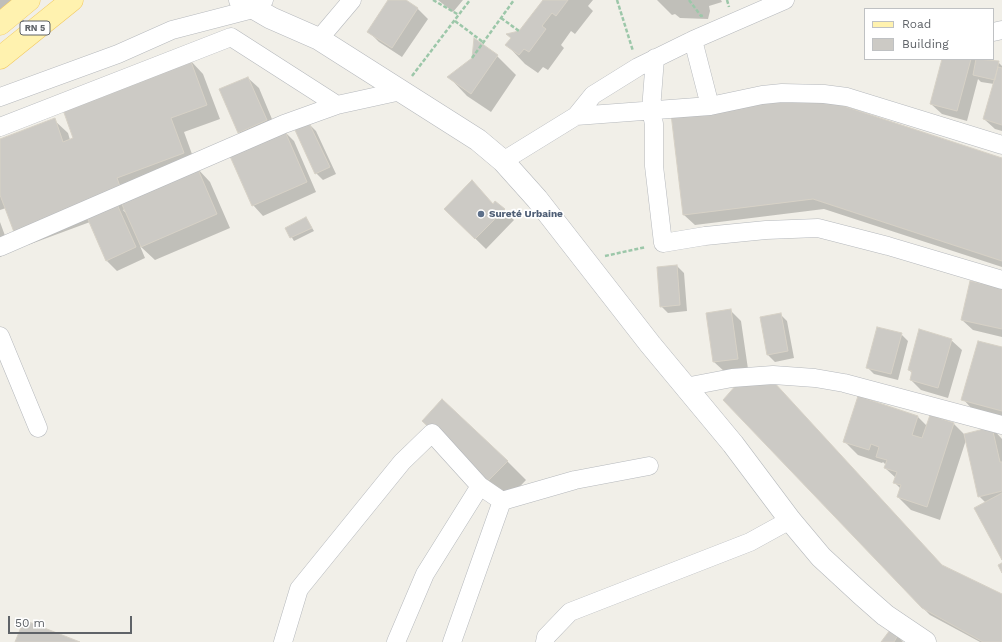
<!DOCTYPE html>
<meta charset="utf-8">
<style>
body{margin:0}
#map{position:relative;width:1002px;height:642px;overflow:hidden;background:#f1efe8;font-family:"Work Sans",sans-serif}
canvas{display:block}
.legend{position:absolute;left:864px;top:8px;width:130px;height:52px;box-sizing:border-box;background:#fff;border:1px solid #bfc1c3;margin:0;padding:5px 7px;list-style:none;font-size:12px;color:#5f6368}
.legend li{display:flex;align-items:center;gap:8px;height:20px}
.legend b{width:20px;border:1px solid #bfc1c3}
.scale{position:absolute;left:8px;top:616px;width:124px;height:18px;box-sizing:border-box;border:2px solid #5f6368;border-top:0;padding-left:5px;font-size:12px;line-height:14px;white-space:nowrap;color:#5f6368;-webkit-text-stroke:3px #fff;paint-order:stroke}
</style>
<div id="map">
<canvas width="1002" height="642"></canvas>
<ul class="legend">
<li><b style="height:5px;background:#fff2af"></b>Road</li>
<li><b style="height:11px;background:#cccac5"></b>Building</li>
</ul>
<div class="scale">50 m</div>
</div>
<script>
const ctx = document.querySelector('canvas').getContext('2d');
ctx.lineJoin = 'round';
function fill(path, color) { ctx.fillStyle = color; ctx.fill(path, 'evenodd'); }
const poly = rows => new Path2D(rows.map(r => 'M' + r).join(''));
function strokePath(path, color, width, dash) { ctx.strokeStyle = color; ctx.lineWidth = width; ctx.lineCap = dash ? 'butt' : 'round'; ctx.setLineDash(dash || []); ctx.stroke(path); }
function drawText(font, color, halo, rows, align = 'center') {
  ctx.font = font + ' "Work Sans",sans-serif'; ctx.lineWidth = 3.5; ctx.setLineDash([]); ctx.textBaseline = 'middle'; ctx.strokeStyle = halo; ctx.fillStyle = color; for (const [text, x, y, turn = 0] of rows) {
    ctx.save(); ctx.translate(x, y); ctx.rotate((+turn || 0) * Math.PI / 180); ctx.textAlign = isNaN(turn) ? turn : align; if (halo) ctx.strokeText(text, 0, 0); ctx.fillText(text, 0, 0); ctx.restore();
  }
}
fill(poly([
 [0,0,16,0,0,14],
 [389,0,405,0,417,8,428,19,402,57,379,42,369,32],
 [438,0,463,0,453,12],
 [544,0,593,0,588,6,593,11,575,34,571,31,561,45,564,48,548,70,543,67,538,73,525,64,507,45,520,32],
 [657,0,721,0,722,2,709,6,710,11,708,19,680,18,675,14,672,15],
 [475,40,497,56,516,75,491,112,467,96,449,77,473,58],
 [943,59,985,59,998,62,1002,66,1002,131,995,129,984,119,994,84,981,82,978,79,967,121,942,114,931,104],
 [190,60,203,74,220,119,184,132,197,168,210,182,230,228,155,260,140,246,145,258,117,271,106,260,90,222,28,245,14,232,6,208,0,210,0,140,54,120,68,133,70,140,74,138],
 [125,209,128,215,123,210],
 [248,78,259,88,277,131,249,142,239,132],
 [672,114,1002,159,1002,267,824,209,695,225,684,215],
 [309,124,316,131,336,174,323,180,316,173],
 [284,131,294,141,316,192,263,216,253,205],
 [494,205,504,210,514,220,486,249,445,209],
 [306,218,314,231,294,241,286,228],
 [0,222,11,252,0,257],
 [677,266,684,273,687,311,668,313,661,306],
 [1002,289,1002,337,973,330,962,320],
 [730,310,741,321,748,369,725,372,714,362],
 [780,314,787,321,794,358,775,362,768,355],
 [901,334,908,341,898,380,874,374,867,367],
 [951,340,962,350,948,398,921,390,911,380,913,374,909,370],
 [1002,348,1002,418,973,410,963,399],
 [918,417,927,426,954,424,965,435,992,428,1002,439,1002,558,986,503,979,496,966,440,940,520,911,510,898,497,900,488,894,482,896,478,885,468,886,465,883,462,882,463,858,455,844,441],
 [442,439,507,461,526,480,507,500],
 [943,567,1002,595,1002,642,980,642,930,615,923,608],
 [898,636,903,642,883,642]
]), '#0003');
const building = poly([
 [388,0,406,0,418,8,392,48,367,32,388,0],
 [543,0,568,0,556,16,552,13,542,26,546,29,529,52,524,49,519,55,505,45,511,38,506,34,519,31,543,0],
 [474,38,498,55,471,94,447,77,472,58,474,38],
 [190,59,207,105,171,118,184,153,117,178,122,192,14,232,0,195,0,139,55,118,63,142,73,138,62,107,190,59],
 [942,59,971,59,957,111,930,104,942,59],
 [976,59,999,61,995,80,973,75,976,59],
 [998,67,1002,68,1002,125,983,119,998,67],
 [248,77,267,120,238,133,219,89,248,77],
 [813,96,1002,158,1002,261,813,199,683,215,671,114,813,96],
 [309,123,330,167,315,174,295,130,309,123],
 [284,129,307,182,252,206,229,154,284,129],
 [197,167,217,214,141,247,120,200,197,167],
 [472,180,493,204,495,201,505,209,475,239,444,209,472,180],
 [116,202,136,247,106,261,86,215,116,202],
 [306,217,312,228,290,238,285,228,306,217],
 [677,265,680,305,660,307,657,267,677,265],
 [970,281,1002,288,1002,329,961,320,970,281],
 [731,309,738,359,713,362,706,313,731,309],
 [781,313,788,351,767,355,760,317,781,313],
 [877,327,902,333,891,374,866,368,877,327],
 [919,329,952,339,938,388,910,380,912,371,908,370,919,329],
 [978,341,1002,347,1002,411,961,400,978,341],
 [772,380,942,565,1002,594,1002,642,983,642,922,608,723,400,737,384,772,380],
 [858,396,918,416,912,435,922,438,930,415,954,423,927,507,897,497,901,485,893,483,897,472,884,468,887,460,876,457,879,447,871,444,869,450,843,442,858,396],
 [442,399,508,461,487,482,422,421,442,399],
 [992,427,1000,462,1002,462,1002,491,978,497,964,434,992,427],
 [1002,493,1002,560,974,508,1002,493],
 [1002,563,1002,573,998,565,1002,563],
 [24,620,80,642,15,642,24,620],
 [890,630,898,635,894,642,881,642,890,630]
]);
fill(building, '#cccac5');
strokePath(building, '#d6d1c6', 1);
const minor = poly([
 [993,32,1002,30],
 [319,39,352,0],
 [693,40,710,106],
 [655,58,651,110,654,124,654,166,663,243,705,236,766,230,818,228,888,246,1002,280],
 [0,97,118,54,172,30,253,9,264,0],
 [576,116,710,106,762,95,782,93,824,94,847,97,1002,145],
 [0,127,231,37,337,105],
 [503,161,576,116,593,95,638,67,693,40,785,0],
 [0,247,284,124,337,105,401,91],
 [0,336,38,428],
 [685,387,732,378,773,375,815,378,844,383,1002,425],
 [283,642,299,589,402,462,432,433,480,486,502,501,575,480,649,466],
 [396,642,425,574,480,486],
 [452,642,502,501],
 [545,642,546,637,570,612,750,542,790,520]
]);
const tertiary = poly([
 [240,0,271,18,319,39,478,140,503,161,537,199,650,344,733,444,790,520,821,557,860,593,885,615,925,642]
]);
const primary = poly([
 [0,24,29,0],
 [0,58,72,0]
]);
strokePath(minor, '#b5b8bc', 19);
strokePath(tertiary, '#b5b8bc', 23);
strokePath(primary, '#f2c960', 23);
strokePath(poly([
 [433,0,459,15],
 [617,0,633,51],
 [689,0,701,16,704,15],
 [727,0,729,7],
 [501,18,519,31],
 [455,21,483,42],
 [472,58,514,0],
 [412,76,470,0],
 [605,256,646,247]
]), '#9cc7a9', 2.5, [4, 2]);
strokePath(minor, '#fff', 18);
strokePath(tertiary, '#fff', 22);
strokePath(primary, '#fff2af', 22);
for (const [x, y, r, color] of [
 [481,214,4,"#5c6f8a"]
]) { const dot = new Path2D(); dot.arc(x, y, r, 0, 2 * Math.PI); ctx.fillStyle = color; ctx.fill(dot); strokePath(dot, '#fff', 1.5); }
for (const [x, y, w] of [
 [35,28,30]
]) { const box = new Path2D(); box.roundRect(x - w / 2, y - 7, w, 14, 3); ctx.fillStyle = '#fff'; ctx.fill(box); strokePath(box, '#5f6368', 1); }
drawText('bold 9px', '#5f6368', null, [
 ["RN 5",35,28]
]);
drawText('bold 10px', '#4e5e75', '#fff', [
 ["Sureté Urbaine",489,214]
], 'left');
</script>
